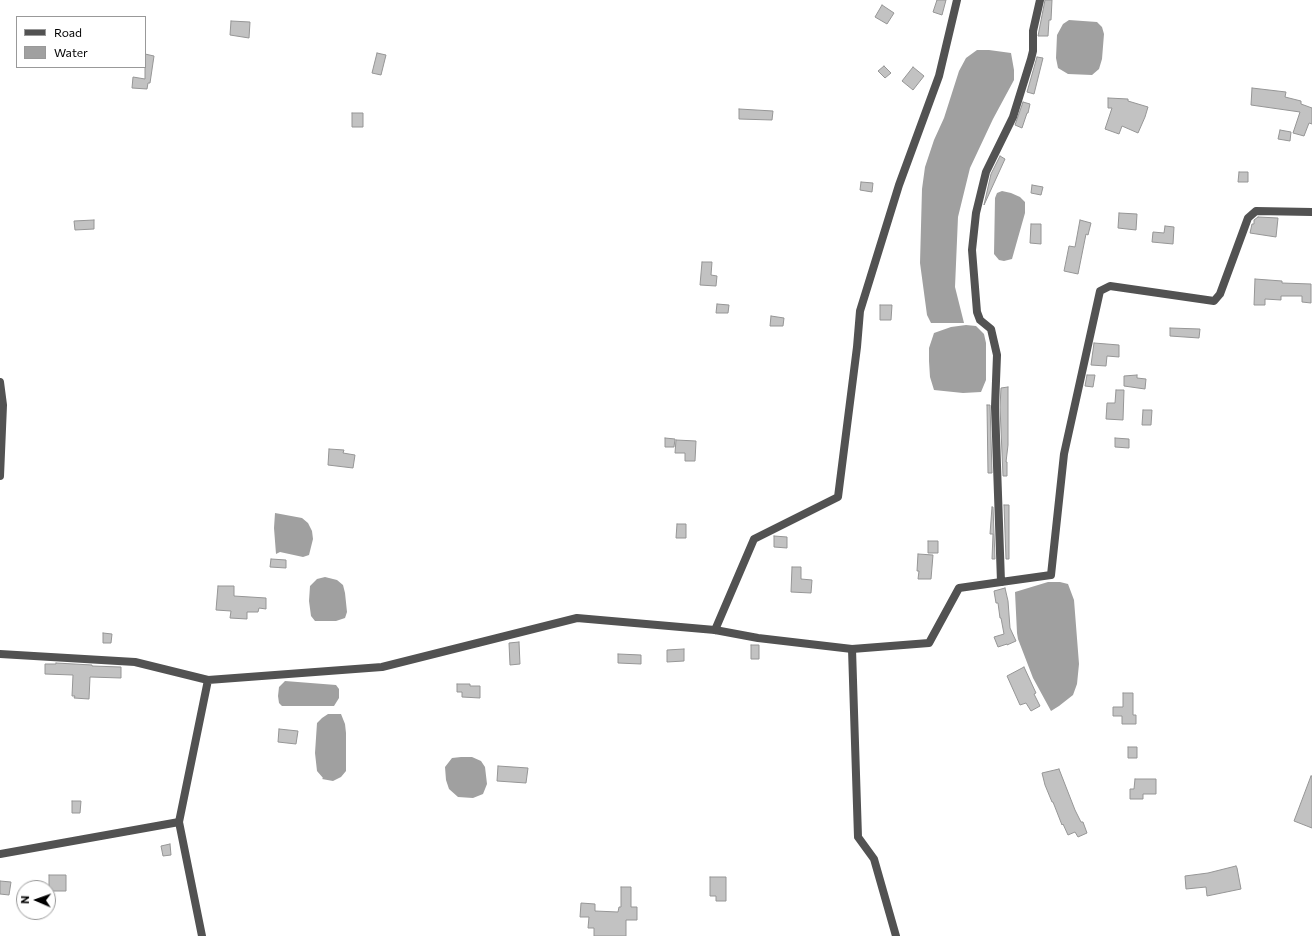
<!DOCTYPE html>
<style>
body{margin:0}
#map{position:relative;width:1312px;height:936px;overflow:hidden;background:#fff;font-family:Commissioner,sans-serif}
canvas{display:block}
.legend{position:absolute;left:16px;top:16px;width:130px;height:52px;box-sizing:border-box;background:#fff;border:1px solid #999;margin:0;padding:5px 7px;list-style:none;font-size:12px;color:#000}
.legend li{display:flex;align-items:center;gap:8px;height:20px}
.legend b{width:20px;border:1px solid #999}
.north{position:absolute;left:16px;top:880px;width:40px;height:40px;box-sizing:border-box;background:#fff;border:1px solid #999;border-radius:50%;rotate:272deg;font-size:11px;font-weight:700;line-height:16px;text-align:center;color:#000}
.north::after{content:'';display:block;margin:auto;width:14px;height:18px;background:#000;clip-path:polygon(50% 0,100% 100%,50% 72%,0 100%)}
</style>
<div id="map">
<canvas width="1312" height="936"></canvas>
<ul class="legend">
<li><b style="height:5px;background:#525252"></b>Road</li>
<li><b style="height:11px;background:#a0a0a0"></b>Water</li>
</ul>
<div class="north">N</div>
</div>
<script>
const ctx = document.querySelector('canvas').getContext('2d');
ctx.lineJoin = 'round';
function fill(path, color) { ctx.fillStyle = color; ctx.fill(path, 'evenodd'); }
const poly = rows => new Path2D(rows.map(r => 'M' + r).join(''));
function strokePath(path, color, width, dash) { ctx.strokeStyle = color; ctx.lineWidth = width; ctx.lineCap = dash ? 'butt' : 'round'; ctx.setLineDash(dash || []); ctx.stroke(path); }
fill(poly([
 [1069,20,1097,22,1102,27,1104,34,1102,59,1099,69,1092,75,1068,74,1058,68,1056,58,1057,35,1063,24],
 [977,50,989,50,1011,53,1014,70,1014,80,993,119,970,168,958,217,955,287,964,323,931,323,927,315,920,263,922,189,925,167,934,140,944,118,959,71,966,58],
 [1002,191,1011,193,1020,197,1025,202,1025,213,1012,259,1004,261,999,260,994,254,995,198,997,193],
 [966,325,976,326,984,334,986,343,986,380,981,392,963,393,934,390,930,377,929,361,929,348,934,333,951,327],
 [275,513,302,518,308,523,312,531,313,539,309,555,303,557,280,552,276,554,274,528],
 [325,577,337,580,343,585,345,593,347,612,345,618,336,621,315,621,311,616,309,601,310,586,317,579],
 [1048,582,1060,582,1068,584,1074,600,1079,664,1077,684,1073,695,1059,706,1051,711,1033,678,1018,639,1017,633,1015,592],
 [285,681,336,685,339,689,339,698,334,706,282,706,279,703,278,696,279,687],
 [328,714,341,714,345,724,346,733,346,771,341,777,333,781,322,779,323,778,317,771,315,753,317,723,322,718],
 [461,757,472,757,481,761,485,767,487,784,483,794,473,798,458,797,449,789,446,780,445,767,452,758]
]), '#a0a0a0');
const building = poly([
 [937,0,946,0,942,15,933,12,937,0],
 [1045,0,1052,0,1051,20,1049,20,1048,36,1038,36,1045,0],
 [882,5,894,13,887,24,875,17,882,5],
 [231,21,250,22,249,38,230,35,231,21],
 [377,53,386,55,381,75,372,73,377,53],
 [145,54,154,56,150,83,148,83,147,89,132,88,133,77,145,79,145,54],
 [1037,57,1043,58,1034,94,1027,92,1037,57],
 [884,66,891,73,885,78,878,71,884,66],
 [913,67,924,76,913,90,902,81,913,67],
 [1252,88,1286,92,1285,97,1301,101,1301,104,1312,108,1312,124,1309,123,1304,136,1293,133,1300,112,1251,105,1252,88],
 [1108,98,1128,99,1128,101,1148,107,1145,117,1138,133,1122,126,1119,134,1105,129,1112,108,1108,108,1108,98],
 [1023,102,1030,104,1028,113,1027,113,1022,128,1015,125,1023,102],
 [739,109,773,111,772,120,739,119,739,109],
 [352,113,363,113,363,127,352,127,352,113],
 [1280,130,1291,132,1290,141,1278,139,1280,130],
 [1000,156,1005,159,984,205,991,174,1000,156],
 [1239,172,1248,172,1248,182,1238,182,1239,172],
 [861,182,873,183,872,192,860,190,861,182],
 [1032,185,1043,187,1041,195,1031,193,1032,185],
 [1119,213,1137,214,1136,230,1118,228,1119,213],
 [1258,217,1278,218,1276,237,1250,233,1252,224,1254,224,1254,220,1258,217],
 [94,220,94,229,75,230,74,221,94,220],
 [1080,220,1091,223,1088,235,1086,234,1078,274,1064,271,1069,246,1075,247,1080,220],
 [1031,224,1041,224,1041,244,1030,243,1031,224],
 [1165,226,1174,227,1173,244,1152,242,1153,232,1164,233,1165,226],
 [702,262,712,262,711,275,717,276,716,286,700,285,702,262],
 [1255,279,1282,281,1282,283,1311,284,1311,303,1302,302,1302,296,1281,296,1281,300,1265,299,1265,305,1254,305,1255,279],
 [717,304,729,305,728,313,716,313,717,304],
 [880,305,892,305,891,320,880,320,880,305],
 [771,316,784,318,783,326,770,326,771,316],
 [1170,328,1200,329,1199,338,1170,336,1170,328],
 [1094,343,1119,345,1119,357,1107,356,1106,366,1091,365,1094,343],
 [1087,375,1095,375,1093,387,1085,386,1087,375],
 [1137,375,1137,378,1146,379,1145,389,1124,386,1124,376,1137,375],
 [1008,387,1008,445,1006,462,1007,462,1007,476,1003,476,1000,407,1001,388,1008,387],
 [1116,390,1124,390,1123,420,1106,419,1107,403,1115,403,1116,390],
 [987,405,990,405,992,473,988,473,987,405],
 [1143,410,1152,410,1151,425,1142,425,1143,410],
 [665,438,675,439,674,447,665,447,665,438],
 [1115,438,1129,439,1129,448,1115,447,1115,438],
 [676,440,696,441,695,461,685,461,685,453,675,453,676,440],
 [329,449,344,450,343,453,355,455,353,468,328,465,329,449],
 [1004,505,1009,505,1009,559,1006,559,1004,505],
 [992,507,993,507,995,559,992,559,993,534,990,534,992,507],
 [677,524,686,524,686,538,676,538,677,524],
 [774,536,787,537,787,548,774,547,774,536],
 [928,541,938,541,938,553,928,553,928,541],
 [918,554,933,555,931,579,918,579,919,571,917,571,918,554],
 [271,559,286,560,286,568,270,567,271,559],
 [792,567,801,567,801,579,812,580,811,593,791,592,792,567],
 [218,586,234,586,234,596,266,598,266,609,259,608,258,612,247,612,247,619,230,618,231,611,216,610,218,586],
 [1005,588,1008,601,1010,628,1016,641,1007,645,1007,644,998,647,994,637,1004,634,1001,618,1000,618,998,603,996,603,994,591,1005,588],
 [103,633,112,634,111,643,103,643,103,633],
 [519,642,520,664,510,665,509,643,519,642],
 [751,645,759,645,759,659,751,659,751,645],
 [684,649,684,661,667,662,667,650,684,649],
 [618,654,641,655,641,664,618,663,618,654],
 [56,663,92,665,92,666,121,667,121,678,90,677,89,699,74,698,75,696,72,696,73,675,45,674,45,664,56,664,56,663],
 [1024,667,1036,693,1034,694,1040,706,1031,711,1026,703,1020,705,1007,676,1024,667],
 [457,684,470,684,470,686,480,686,480,698,462,697,462,692,457,692,457,684],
 [1123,693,1133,693,1133,715,1136,715,1136,724,1122,724,1122,716,1113,716,1113,707,1123,707,1123,693],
 [279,729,298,731,296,744,278,742,279,729],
 [1128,747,1137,747,1137,758,1128,758,1128,747],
 [498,766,528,768,526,783,497,781,498,766],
 [1059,769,1075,810,1081,822,1083,822,1087,833,1078,837,1075,832,1068,835,1063,824,1062,825,1053,802,1052,802,1045,785,1042,773,1059,769],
 [1311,776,1312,776,1312,828,1294,821,1311,776],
 [1135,779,1156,779,1156,794,1143,794,1143,799,1130,799,1130,789,1134,789,1135,779],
 [72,801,81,801,80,813,72,813,72,801],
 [170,844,171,855,163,856,161,846,170,844],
 [1236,866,1237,868,1241,889,1207,896,1206,887,1186,889,1185,876,1208,873,1236,866],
 [49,875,66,875,66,891,49,891,49,875],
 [710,877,726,877,726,901,716,901,716,896,710,896,710,877],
 [0,881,11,882,9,895,0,894,0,881],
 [621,887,631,887,631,907,637,907,637,920,626,920,626,936,594,936,594,928,588,928,589,917,580,917,581,903,595,904,595,911,618,912,619,907,621,907,621,887]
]);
fill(building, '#c2c2c2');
strokePath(building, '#969696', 1);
strokePath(poly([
 [1040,0,1033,31,1033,51,1031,59,1013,117,986,172,976,213,972,250,977,312,980,320,991,329,997,355,995,407,1001,582,1051,575,1064,454,1100,291,1110,286,1214,301,1220,294,1248,218,1256,211,1312,212],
 [0,382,3,405,0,476],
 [715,630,754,539,838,497,857,347,860,311,899,185,939,76,957,0],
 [852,649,858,837,874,859,896,936],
 [0,654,135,662,208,680],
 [0,854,179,822]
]), '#525252', 8);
strokePath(poly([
 [202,936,179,822,208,680,382,667,577,618,715,630,758,638,852,649,929,643,959,588,1001,582]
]), '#525252', 8);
</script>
